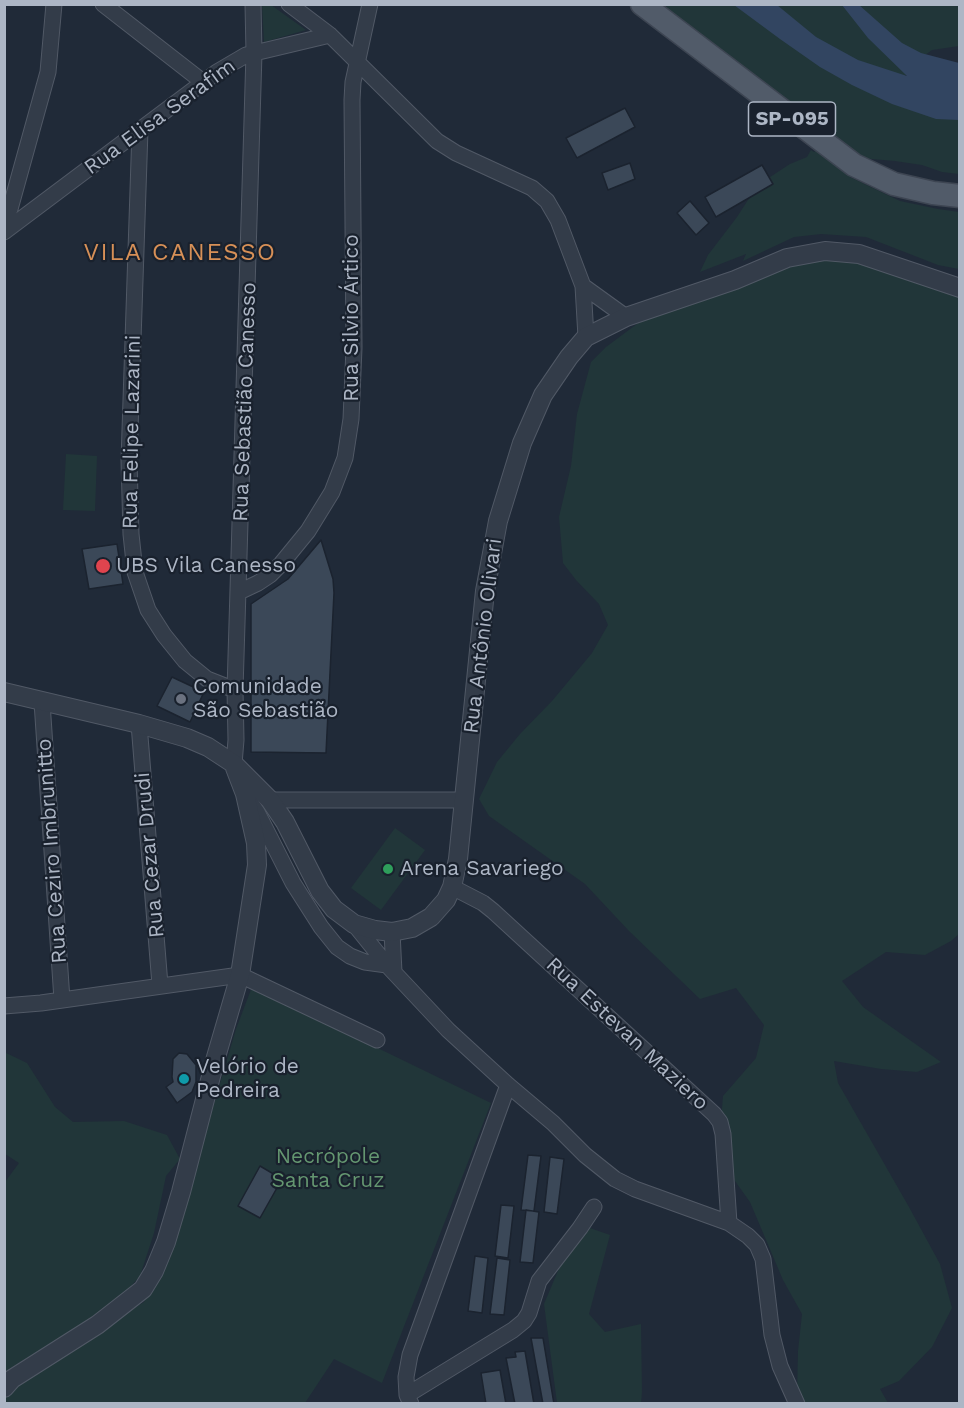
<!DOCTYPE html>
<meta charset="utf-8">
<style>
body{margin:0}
#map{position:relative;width:964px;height:1408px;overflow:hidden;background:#202a38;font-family:"Work Sans",sans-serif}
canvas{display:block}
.frame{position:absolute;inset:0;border:6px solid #adb6c5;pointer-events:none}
</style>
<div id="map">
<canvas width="964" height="1408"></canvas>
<div class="frame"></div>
</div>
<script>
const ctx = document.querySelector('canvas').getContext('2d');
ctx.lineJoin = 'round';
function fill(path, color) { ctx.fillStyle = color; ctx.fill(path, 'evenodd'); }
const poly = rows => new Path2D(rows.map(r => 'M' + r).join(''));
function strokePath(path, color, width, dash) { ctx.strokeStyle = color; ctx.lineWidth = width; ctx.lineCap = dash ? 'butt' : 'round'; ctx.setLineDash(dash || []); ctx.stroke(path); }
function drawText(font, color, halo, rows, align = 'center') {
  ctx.font = font + ' "Work Sans",sans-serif'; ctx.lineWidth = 4.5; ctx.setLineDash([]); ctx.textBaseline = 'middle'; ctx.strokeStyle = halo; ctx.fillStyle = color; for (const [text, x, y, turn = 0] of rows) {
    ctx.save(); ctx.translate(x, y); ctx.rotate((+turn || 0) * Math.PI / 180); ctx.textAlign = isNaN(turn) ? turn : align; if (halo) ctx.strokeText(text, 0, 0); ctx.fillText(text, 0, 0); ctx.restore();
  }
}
fill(poly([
 [262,5,271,5,306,30,264,42],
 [649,5,959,5,959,46,932,50,917,61,905,76,959,111,959,174,942,172,922,165,895,161,860,158,850,177,900,201,938,209,959,212,959,269,938,265,866,237,821,234,794,237,743,261,746,254,700,272,708,255,737,217,748,200,767,179,790,164,807,157,811,150,814,152,828,138],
 [845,251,959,285,959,934,951,941,925,955,886,952,842,981,863,1007,941,1062,917,1072,881,1069,834,1061,838,1083,909,1207,940,1264,952,1308,932,1347,899,1381,880,1389,888,1403,806,1403,797,1395,798,1351,802,1314,783,1280,750,1202,730,1174,719,1145,723,1096,756,1058,764,1025,736,988,700,999,629,931,585,884,489,816,479,799,497,762,520,734,552,701,592,653,608,625,599,604,576,580,563,563,559,517,571,466,577,414,591,362,606,347,645,318,785,261],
 [66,454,97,456,95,511,63,510],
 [395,828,425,850,381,910,351,888],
 [252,987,491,1103,382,1383,334,1359,305,1403,5,1404,7,1390,36,1368,144,1302,177,1230,236,1029],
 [4,1052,27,1063,55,1107,73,1122,124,1121,167,1135,180,1159,166,1176,154,1233,140,1276,105,1315,27,1358,5,1374,5,1182,19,1163,5,1154],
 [590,1228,610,1235,589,1314,605,1332,641,1324,642,1392,641,1403,557,1403,544,1304,560,1266]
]), '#213639');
fill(poly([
 [734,5,777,5,816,37,858,60,907,76,868,38,842,5,859,5,902,43,921,53,959,63,959,120,936,119,892,104,852,85,820,67,780,39]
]), '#324561');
const building = poly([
 [625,108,635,127,577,158,566,138,625,108],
 [630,163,635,179,608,190,602,173,630,163],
 [762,165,773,184,716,217,705,197,762,165],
 [690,201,709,223,696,235,677,213,690,201],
 [321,540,333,579,334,593,326,753,251,752,251,604,288,579,321,540],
 [117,544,123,584,89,589,82,549,117,544],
 [172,677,204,692,190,722,157,706,172,677],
 [179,1053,187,1054,196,1065,196,1082,192,1092,177,1103,166,1087,173,1082,172,1077,173,1059,179,1053],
 [528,1155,541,1156,534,1211,521,1210,528,1155],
 [550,1157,564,1159,557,1214,544,1212,550,1157],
 [260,1166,282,1179,260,1218,238,1206,260,1166],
 [501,1205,514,1206,508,1258,495,1256,501,1205],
 [526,1210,539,1212,533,1263,520,1262,526,1210],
 [475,1256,488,1258,482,1313,468,1311,475,1256],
 [497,1258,510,1260,504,1315,490,1314,497,1258],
 [531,1338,543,1338,554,1404,543,1404,531,1338],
 [525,1351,534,1404,515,1404,506,1358,516,1357,515,1352,525,1351],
 [500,1370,506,1404,486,1404,481,1373,500,1370]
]);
fill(building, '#3b4858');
strokePath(building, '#1b232f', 1.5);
const minor = poly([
 [103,4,203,82],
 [289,4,330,35,437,141,456,153,532,188,547,201,558,220,583,286,586,337],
 [140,130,129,460,131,534,135,572,148,610,164,635,185,661,207,679,235,690],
 [4,220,10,209,48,72,54,4],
 [4,232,217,72,246,55,330,35],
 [583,286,626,317],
 [239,592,258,583,270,575,281,564,308,531,332,492,345,458,351,419,354,348,352,100,353,82,370,4],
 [42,702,62,1000],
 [139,724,160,985],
 [234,764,236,740,235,690,254,53,253,4],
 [248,799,257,812,293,883,321,927,337,947,350,956,365,962,387,965],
 [270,800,464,800],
 [452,887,483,903,493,911,714,1114,720,1122,723,1134,729,1223],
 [354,924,387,965,448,1030,508,1085,553,1123,585,1155,615,1179,635,1189,729,1223,748,1236,757,1245,763,1259,772,1335,780,1366,797,1404],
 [392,932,394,972],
 [4,1006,41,1003,240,975,377,1040],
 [407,1395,513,1330,524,1321,529,1313,539,1281,580,1228,594,1207],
 [411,1404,407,1395,406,1377,410,1355,508,1085]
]);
const tertiary = poly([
 [4,692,139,724,187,738,208,747,234,764,270,800,285,822,320,891,334,909,354,924,375,930,392,932,412,928,431,917,446,900,452,887,458,859,485,591,498,521,522,443,543,395,569,357,586,337,626,317,735,280,787,258,825,251,859,254,960,288],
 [4,1388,12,1379,97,1325,143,1289,154,1271,166,1242,181,1192,216,1057,240,975,257,865,256,843,245,794,235,768]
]);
const primary = poly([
 [642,4,854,165,894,184,933,193,960,196]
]);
strokePath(minor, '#515966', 17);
strokePath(tertiary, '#515966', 20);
strokePath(primary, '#3d4552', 25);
strokePath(minor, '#333c49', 15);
strokePath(tertiary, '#333c49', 18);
strokePath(primary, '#515b69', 22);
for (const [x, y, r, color] of [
 [103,566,8,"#e0444e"],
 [181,699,6,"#6b7280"],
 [388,869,6,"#2e9e5b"],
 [184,1079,6,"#0f9aa8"]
]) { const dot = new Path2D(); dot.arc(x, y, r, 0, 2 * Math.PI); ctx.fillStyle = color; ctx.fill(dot); strokePath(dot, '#19212d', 2); }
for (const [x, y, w] of [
 [792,119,87]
]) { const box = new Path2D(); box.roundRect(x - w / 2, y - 17, w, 34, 4.5); ctx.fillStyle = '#19212d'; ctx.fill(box); strokePath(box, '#adb6c5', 1.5); }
drawText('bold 20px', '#adb6c5', null, [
 ["SP-095",792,119]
]);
drawText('21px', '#adb6c5', '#19212d', [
 ["Rua Elisa Serafim",160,117,-36],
 ["Rua Silvio Ártico",352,318,-90],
 ["Rua Sebastião Canesso",245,402,-88],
 ["Rua Felipe Lazarini",132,432,-89],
 ["Rua Antônio Olivari",483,636,-83],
 ["Rua Ceziro Imbrunitto",52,851,-94],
 ["Rua Cezar Drudi",150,855,-95],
 ["Rua Estevan Maziero",627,1034,43]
]);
drawText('21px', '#adb6c5', '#19212d', [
 ["UBS Vila Canesso",116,566],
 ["Comunidade",193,687],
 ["São Sebastião",193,711],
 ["Arena Savariego",400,869],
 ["Velório de",196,1067],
 ["Pedreira",196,1091]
], 'left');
drawText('21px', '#649670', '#19212d', [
 ["Necrópole",328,1157],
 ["Santa Cruz",328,1181]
]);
ctx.letterSpacing = '1.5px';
drawText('24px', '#d79057', '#19212d', [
 ["VILA CANESSO",180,253]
]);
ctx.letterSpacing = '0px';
</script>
